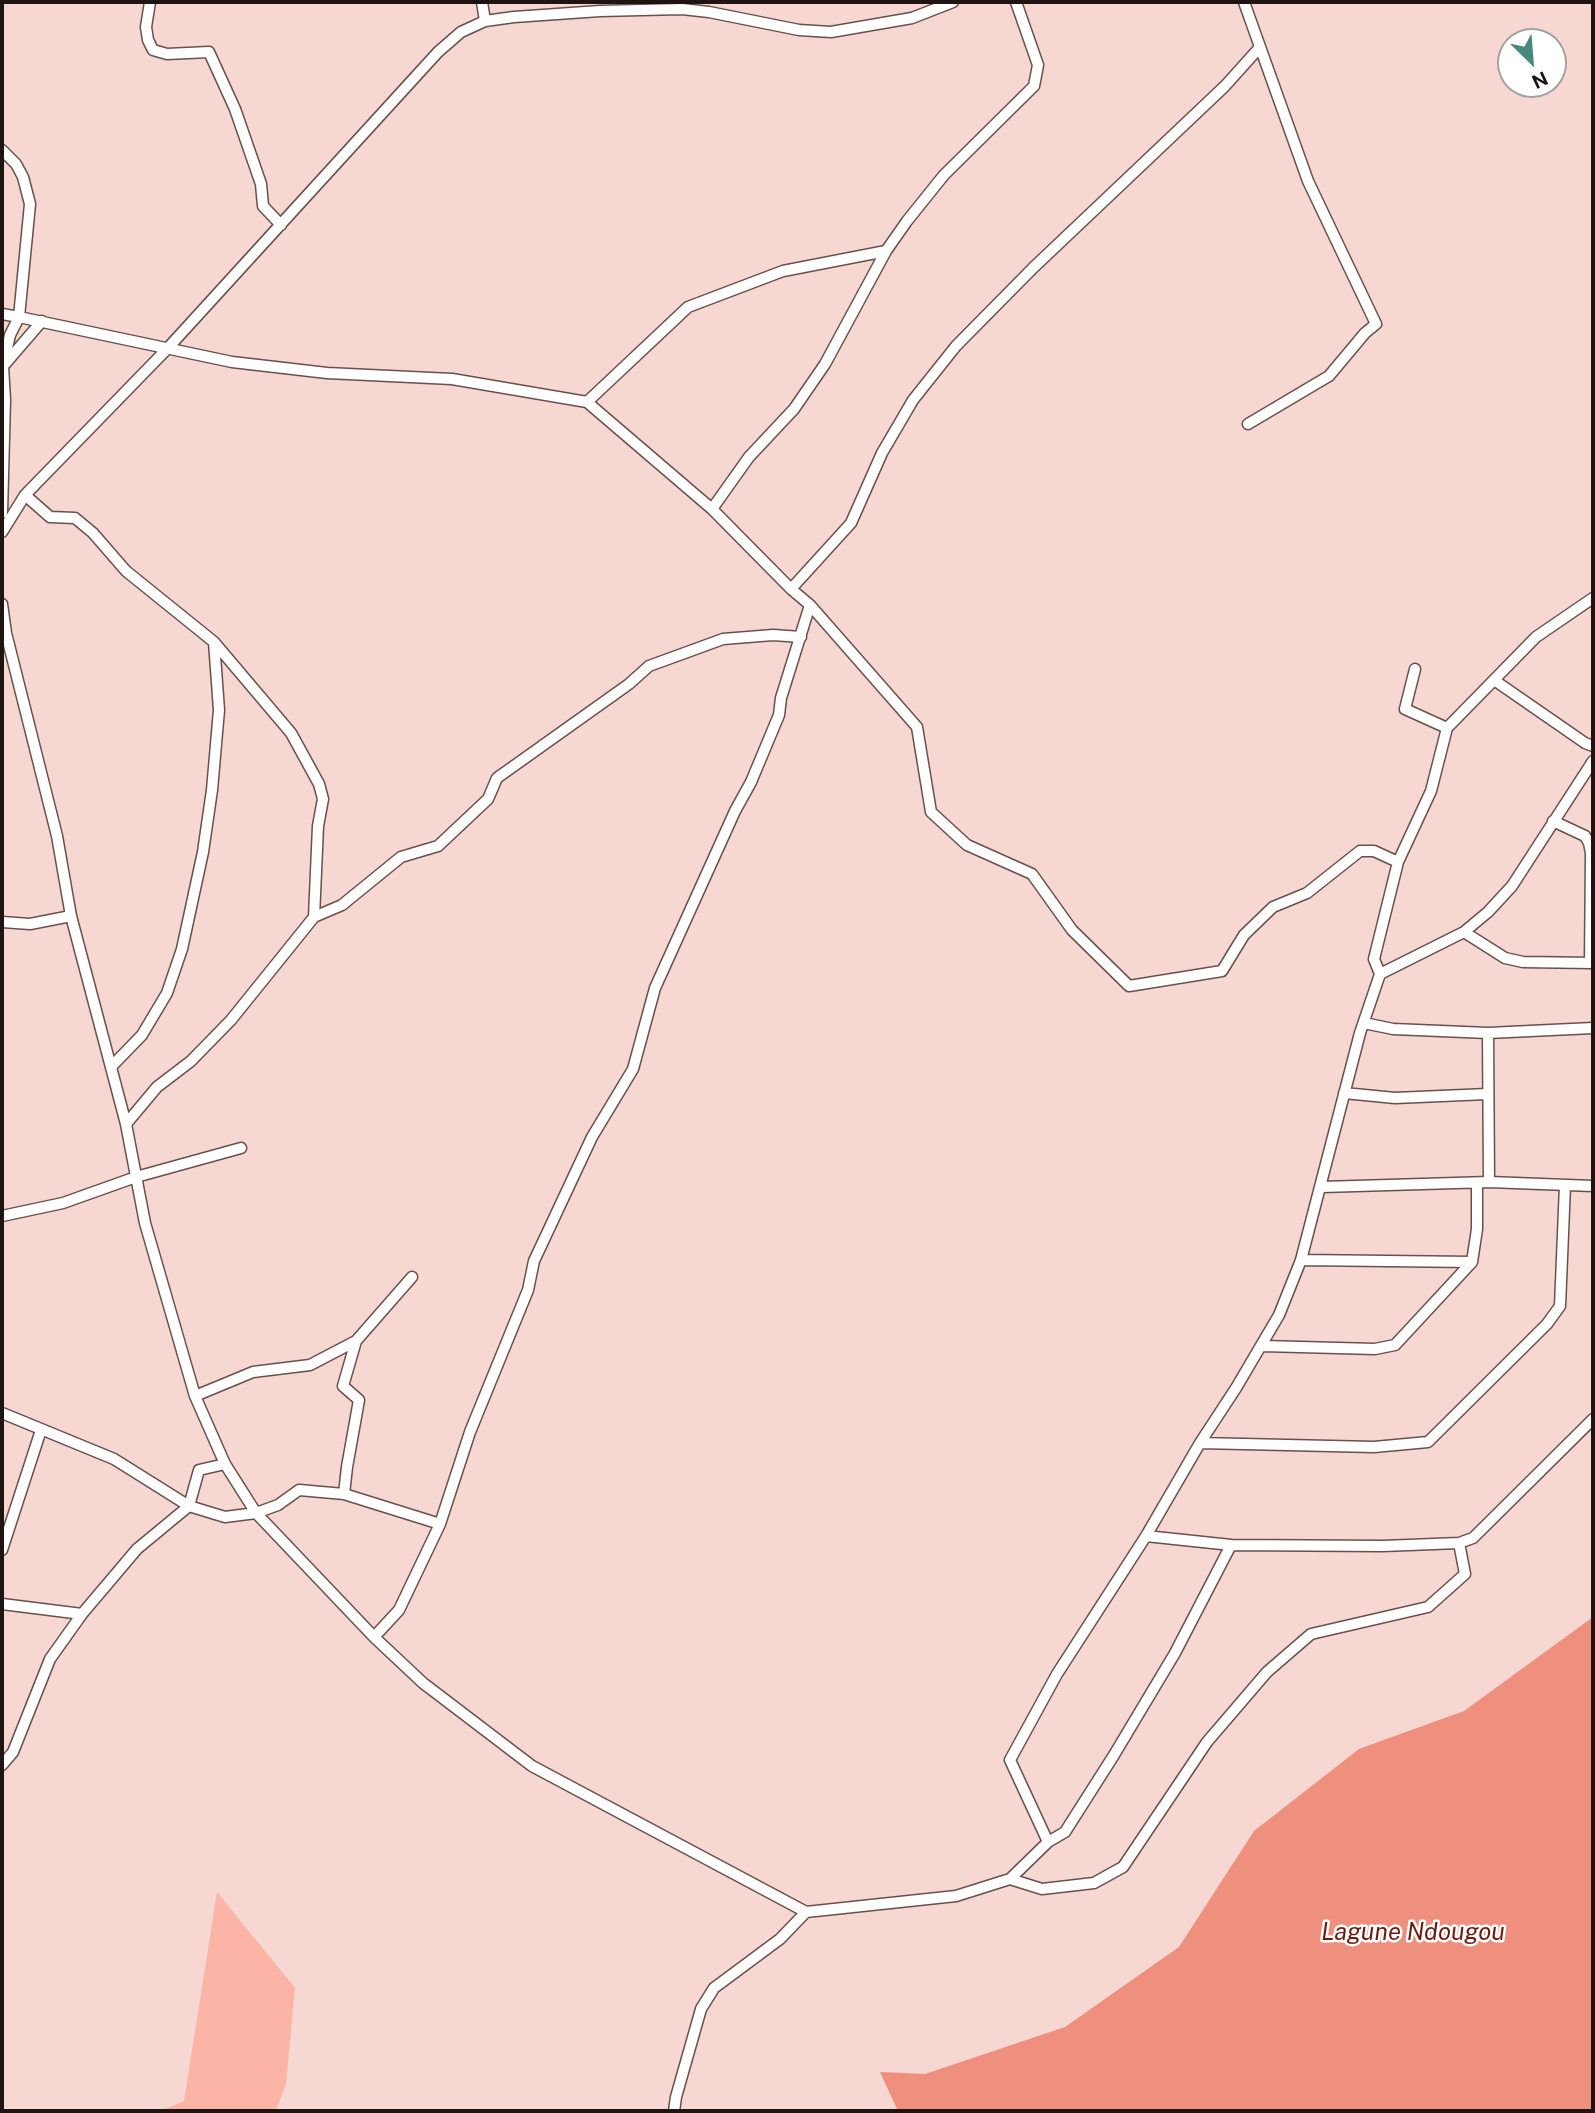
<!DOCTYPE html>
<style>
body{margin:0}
#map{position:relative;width:1595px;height:2113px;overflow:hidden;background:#f7d7d1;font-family:"Public Sans",sans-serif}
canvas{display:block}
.frame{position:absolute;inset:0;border:4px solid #1f1412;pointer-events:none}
.north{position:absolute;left:1497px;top:28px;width:70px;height:70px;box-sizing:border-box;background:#fff;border:2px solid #a5a1a0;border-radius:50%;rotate:155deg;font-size:19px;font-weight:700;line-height:28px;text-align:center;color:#1f1412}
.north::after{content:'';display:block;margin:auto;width:24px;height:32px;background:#468a7e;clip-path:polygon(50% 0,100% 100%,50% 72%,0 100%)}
</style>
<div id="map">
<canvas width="1595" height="2113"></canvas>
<div class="frame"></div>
<div class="north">N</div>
</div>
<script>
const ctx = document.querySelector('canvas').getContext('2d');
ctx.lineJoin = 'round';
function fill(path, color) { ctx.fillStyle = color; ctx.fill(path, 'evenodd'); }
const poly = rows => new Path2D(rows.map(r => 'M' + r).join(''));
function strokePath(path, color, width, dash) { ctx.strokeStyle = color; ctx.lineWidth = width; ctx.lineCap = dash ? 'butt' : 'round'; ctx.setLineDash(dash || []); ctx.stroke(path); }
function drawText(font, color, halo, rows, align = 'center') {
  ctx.font = font + ' "Public Sans",sans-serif'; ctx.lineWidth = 5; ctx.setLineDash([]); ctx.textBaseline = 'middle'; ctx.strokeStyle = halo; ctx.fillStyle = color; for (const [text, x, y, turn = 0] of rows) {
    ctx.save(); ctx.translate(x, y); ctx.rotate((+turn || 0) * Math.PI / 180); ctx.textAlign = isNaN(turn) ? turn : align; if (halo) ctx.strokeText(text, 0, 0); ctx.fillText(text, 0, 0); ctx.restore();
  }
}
fill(poly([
 [217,1892,295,1988,286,2084,276,2111,161,2111,184,2101]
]), '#fcb4a6');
fill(poly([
 [1593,1617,1593,2111,898,2111,880,2072,925,2074,1065,2027,1179,1947,1254,1831,1359,1749,1464,1711]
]), '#ef8f7e');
const minor = poly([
 [150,2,146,27,148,40,153,50,167,54,209,52,235,109,261,184,263,206,281,225],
 [482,2,485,21],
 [1244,2,1308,181,1376,324,1365,333,1329,376,1248,424],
 [2,150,16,164,23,177,30,204,19,317,232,362,327,373,452,379,587,402,712,509,791,589,810,605,917,727,931,812,967,845,1032,874,1072,930,1129,986,1222,971,1244,935,1273,907,1307,893,1360,851,1374,851,1398,862],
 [2,314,19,317,10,335,3,366,5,400,2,513],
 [5,364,42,321],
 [587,402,688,307,783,271,886,251],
 [25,495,50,517,75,518,93,533,126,571,214,642,291,733,319,784,323,799,318,826,314,917,231,1020,191,1061,157,1087,126,1124],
 [712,509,749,457,794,409,825,364,886,251,907,221,944,175,1034,86,1038,65,1016,2],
 [2,532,25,495,167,349,438,52,461,32,485,21,514,17,600,11,682,9,709,12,799,30,831,32,912,18,953,2],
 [791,589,851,523,882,453,913,400,956,346,1033,268,1225,86,1260,47],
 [2,604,6,633,57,836,71,916,126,1124,145,1223,195,1396,225,1464,256,1513,374,1637,423,1683,532,1766,806,1912,956,1896,1010,1879,1048,1842,1010,1760,1057,1674,1146,1536,1200,1443,1236,1388,1279,1315,1301,1260,1360,1033,1380,974,1464,932,1488,912,1512,886,1593,761],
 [1415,669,1405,709,1447,728],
 [1494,680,1585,743,1593,746],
 [1553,821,1585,836,1589,843,1591,853,1590,963],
 [314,917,342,905,401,857,438,846,488,799,497,778,629,684,649,666,723,639,773,635,801,637],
 [2,922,30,924,71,916],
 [1464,932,1505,958,1523,962,1593,963],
 [1380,974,1374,959,1398,862,1431,791,1447,728,1536,637,1593,598],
 [1364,1023,1393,1029,1488,1033,1593,1028],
 [1488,1033,1489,1182],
 [111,1067,142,1035,167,993,182,949,203,852,212,790,219,710,214,642],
 [1344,1093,1395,1098,1487,1094],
 [1322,1187,1489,1182,1593,1186],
 [2,1216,63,1203,136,1177,241,1148],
 [1301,1260,1472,1262,1477,1229,1477,1183],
 [1263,1346,1375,1349,1395,1345,1472,1262],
 [195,1396,253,1372,310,1365,356,1341,412,1277],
 [2,1413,114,1459,189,1506,225,1517,256,1513,278,1505,299,1490,344,1494,440,1524],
 [1200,1443,1374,1447,1428,1442,1547,1324,1560,1306,1565,1185],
 [344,1494,347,1467,359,1400,343,1386,356,1341],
 [1146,1536,1231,1545],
 [2,1550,41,1430],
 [2,1604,82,1614],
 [374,1637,399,1610,440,1524,470,1432,528,1290,534,1261,592,1137,633,1069,655,988,735,811,751,782,779,715,781,698,810,605],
 [2,1765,13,1752,50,1659,82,1614,137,1549,189,1506,199,1470,225,1464],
 [1048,1842,1065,1832,1114,1755,1175,1653,1231,1545,1383,1546,1459,1543,1473,1538,1593,1419],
 [1010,1879,1042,1889,1094,1883,1123,1867,1207,1742,1267,1672,1311,1634,1428,1607,1465,1574,1459,1543],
 [674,2111,676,2097,701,2009,714,1988,780,1939,806,1912]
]);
strokePath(minor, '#6a504b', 13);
strokePath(minor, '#fff', 10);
drawText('italic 24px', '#6e1a0e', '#fff', [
 ["Lagune Ndougou",1413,1933]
]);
</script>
